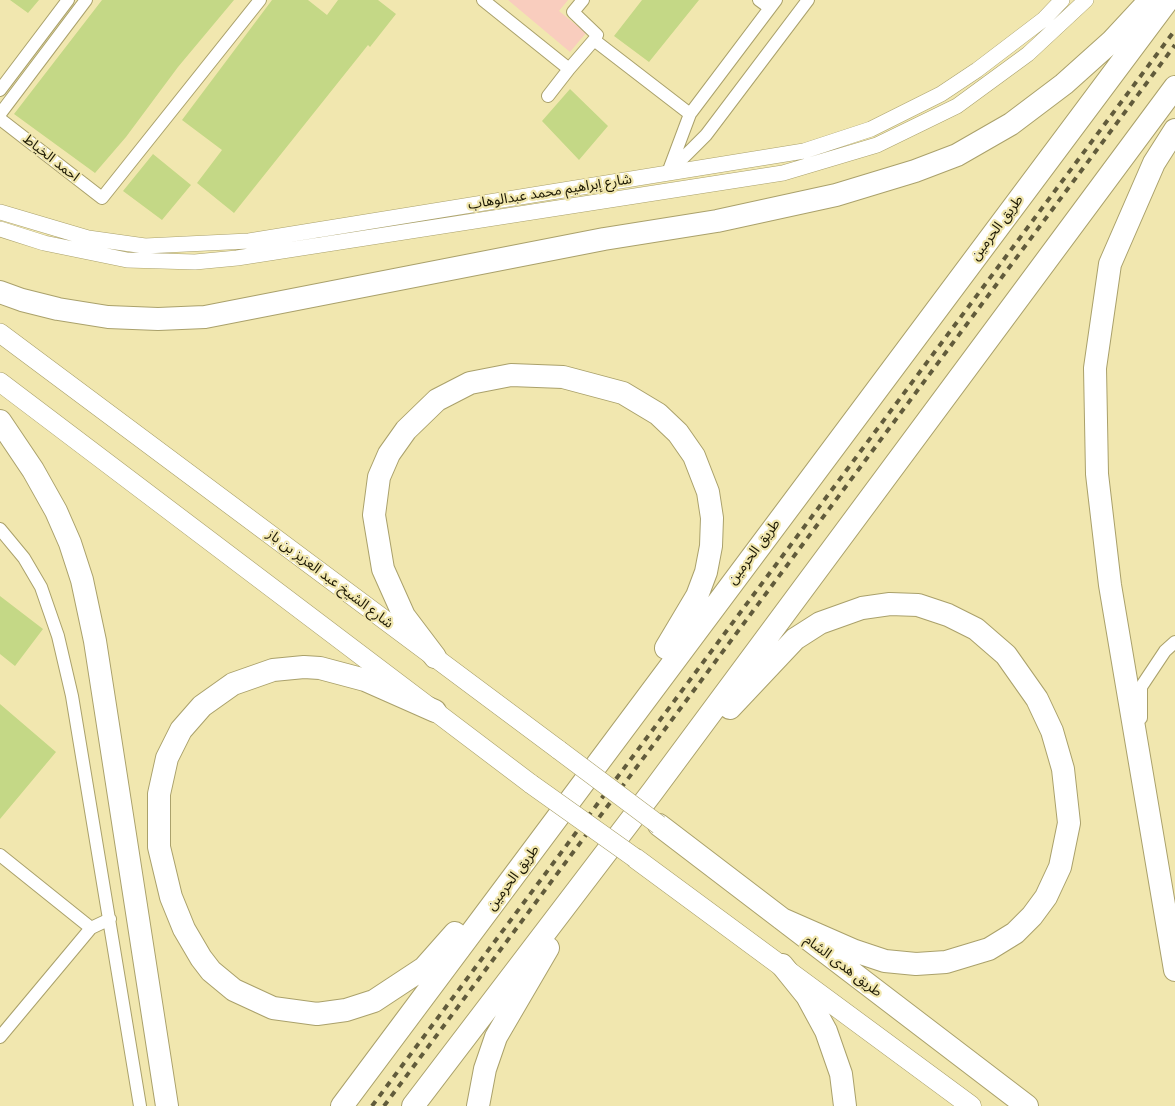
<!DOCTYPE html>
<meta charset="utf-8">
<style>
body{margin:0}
canvas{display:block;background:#f1e7af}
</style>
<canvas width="1175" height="1106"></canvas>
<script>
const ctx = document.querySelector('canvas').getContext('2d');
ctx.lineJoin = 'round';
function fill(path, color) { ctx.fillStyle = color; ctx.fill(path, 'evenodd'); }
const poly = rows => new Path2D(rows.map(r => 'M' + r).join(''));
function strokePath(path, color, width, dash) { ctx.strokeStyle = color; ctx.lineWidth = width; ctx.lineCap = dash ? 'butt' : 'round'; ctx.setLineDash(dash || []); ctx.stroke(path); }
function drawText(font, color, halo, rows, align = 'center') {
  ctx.font = font + ' "Noto Serif","Noto Sans Arabic",serif'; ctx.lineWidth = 4.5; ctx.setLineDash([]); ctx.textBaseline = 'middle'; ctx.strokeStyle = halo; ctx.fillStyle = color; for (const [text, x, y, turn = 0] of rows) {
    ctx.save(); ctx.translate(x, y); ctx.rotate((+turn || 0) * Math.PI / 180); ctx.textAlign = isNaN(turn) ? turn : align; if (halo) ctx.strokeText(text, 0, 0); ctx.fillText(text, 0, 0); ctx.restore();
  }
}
fill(poly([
 [508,0,568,0,559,11,586,33,570,52]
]), '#f9cdbe');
fill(poly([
 [10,0,39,0,28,13],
 [102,0,234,0,178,67,126,137,95,173,14,114],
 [272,0,308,0,327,15,338,0,378,0,396,14,370,47,368,45,234,213,197,183,222,150,182,120],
 [642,0,699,0,649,62,614,36],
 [570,89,608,126,579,160,542,121],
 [153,154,191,185,162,220,123,191],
 [0,596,43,629,15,666,0,654],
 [0,704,56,752,0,819]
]), '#c4d886');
const minor = poly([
 [483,0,569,69,548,96],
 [583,0,573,12,597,35,594,40],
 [759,0,770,8],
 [569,69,594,40,690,114],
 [0,90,68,0],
 [0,114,86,0],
 [0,119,102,198,260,0],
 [669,170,690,114,776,0],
 [668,173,706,135,808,0],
 [0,529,24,558,41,587,58,636,72,696,140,1106],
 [1141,718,1141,687,1165,651,1175,642],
 [0,855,91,928],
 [0,1037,91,928,110,919]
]);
const tertiary = poly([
 [0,212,88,238,145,246,249,241,804,151,871,129,941,94,977,70,1044,19,1062,0],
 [0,229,44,243,127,260,195,262,237,258,783,173,877,145,957,106,1028,54,1086,0]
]);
const primary = poly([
 [0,333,559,750],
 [0,382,531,784]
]);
const trunk = poly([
 [635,858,971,1106]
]);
const motorway = poly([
 [1175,130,1154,163,1110,264,1095,368,1097,474,1110,585,1175,970],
 [0,292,22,300,58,309,108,317,158,319,205,317,604,239,717,221,836,195,915,171,957,155,1011,124,1064,84,1112,41,1150,0],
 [0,421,33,470,56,511,70,543,82,580,95,641,167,1106],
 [435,657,404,616,383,569,374,515,379,477,389,454,406,430,437,400,470,383,511,375,563,377,623,393,658,414,678,433,694,456,708,492,712,518,711,546,706,572,697,596,666,648],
 [730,708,795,639,820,623,862,608,890,604,918,605,948,615,976,629,1006,655,1037,699,1052,731,1063,769,1069,823,1060,867,1046,897,1032,916,1015,933,989,949,946,962,916,964,885,961,855,951,782,919],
 [435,711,365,680,320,668,304,667,273,670,233,684,202,706,181,730,167,758,159,794,159,847,171,897,184,929,201,958,211,971,234,990,273,1008,317,1014,346,1010,374,1001,424,968,455,933],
 [659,825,1027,1106],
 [782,965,807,996,826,1031,841,1074,845,1106],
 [342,1106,1168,0],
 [413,1106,653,791,1175,87],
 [478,1106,485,1069,496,1037,548,948]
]);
strokePath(minor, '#aaa16b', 14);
strokePath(tertiary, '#aaa16b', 16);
strokePath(primary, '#aaa16b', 20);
strokePath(trunk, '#aaa16b', 21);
strokePath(motorway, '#aaa16b', 24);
strokePath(minor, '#fff', 12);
strokePath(tertiary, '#fff', 15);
strokePath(primary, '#fff', 19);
strokePath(trunk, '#fff', 20);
strokePath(motorway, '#fff', 22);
strokePath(poly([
 [372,1106,1175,30],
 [384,1106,1175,45]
]), '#615b3b', 4, [6, 6]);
const primaryBridge = poly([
 [559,750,659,825],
 [531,784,635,858]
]);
strokePath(primaryBridge, '#aaa16b', 20, []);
strokePath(primaryBridge, '#fff', 19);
drawText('14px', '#1d1904', '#f1e7af', [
 ["احمد الخياط",51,158,38],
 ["شارع إبراهيم محمد عبدالوهاب",550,192,-9],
 ["طريق الحرمين",997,228,-53],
 ["طريق الحرمين",754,552,-53],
 ["شارع الشيخ عبد العزيز بن باز",330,579,37],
 ["طريق الحرمين",513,878,-53],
 ["طريق هدى الشام",843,966,37]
]);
</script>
